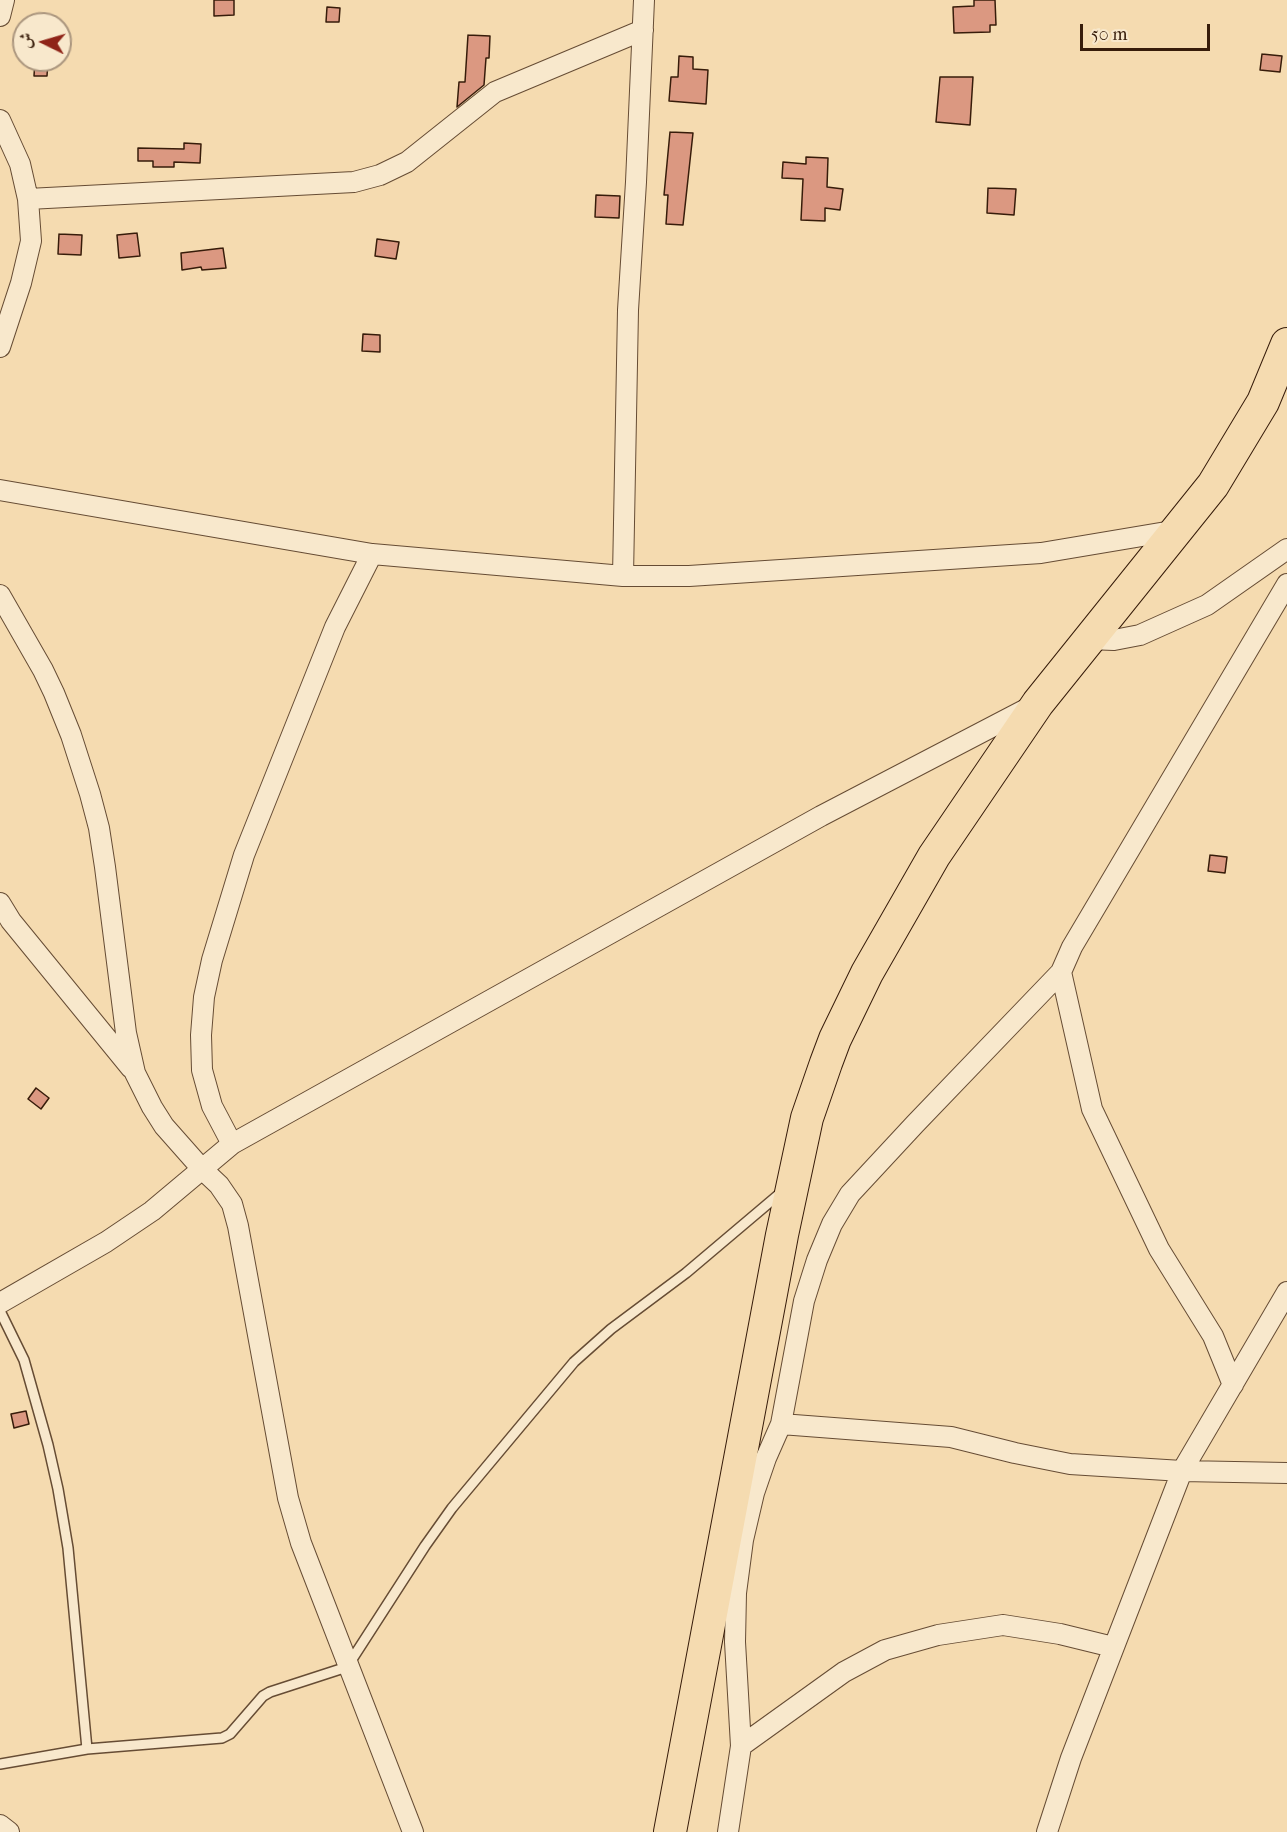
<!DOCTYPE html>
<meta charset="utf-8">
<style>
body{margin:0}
#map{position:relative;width:1287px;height:1832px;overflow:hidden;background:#f5dbb0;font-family:"IM FELL French Canon",Amiri,serif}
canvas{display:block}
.north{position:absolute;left:12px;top:12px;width:60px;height:60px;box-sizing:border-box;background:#f8e8cc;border:2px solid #ab967e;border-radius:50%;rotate:275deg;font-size:16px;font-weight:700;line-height:24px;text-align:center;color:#371c0a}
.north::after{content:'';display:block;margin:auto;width:21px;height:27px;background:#8f2418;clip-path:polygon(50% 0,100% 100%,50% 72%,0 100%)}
.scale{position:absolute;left:1080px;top:24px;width:130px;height:27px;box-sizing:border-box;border:3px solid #371c0a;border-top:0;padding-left:8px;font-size:18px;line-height:21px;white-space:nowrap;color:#371c0a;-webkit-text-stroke:4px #f8e8cc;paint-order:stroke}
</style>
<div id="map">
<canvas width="1287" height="1832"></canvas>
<div class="north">ش</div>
<div class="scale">50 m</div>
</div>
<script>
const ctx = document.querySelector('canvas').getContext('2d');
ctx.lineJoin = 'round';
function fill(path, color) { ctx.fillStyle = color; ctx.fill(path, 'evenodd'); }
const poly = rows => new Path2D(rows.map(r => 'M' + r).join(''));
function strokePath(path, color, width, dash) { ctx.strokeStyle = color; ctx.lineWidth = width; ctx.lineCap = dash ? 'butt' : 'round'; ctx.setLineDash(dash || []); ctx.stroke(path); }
const building = poly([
 [214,0,234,0,234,15,214,16,214,0],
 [974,0,995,0,996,25,990,25,990,32,954,33,953,7,974,6,974,0],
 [327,7,340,8,339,22,326,22,327,7],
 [468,35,490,36,489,58,486,58,484,85,457,107,459,82,465,82,468,35],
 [1262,54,1282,56,1280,72,1260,70,1262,54],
 [679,56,693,57,693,69,708,70,706,104,669,101,671,77,678,77,679,56],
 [35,60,48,60,47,76,34,76,35,60],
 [940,77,973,77,970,125,936,122,940,77],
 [670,132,693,133,683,225,666,224,668,195,664,195,670,132],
 [184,143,201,144,200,163,174,162,174,167,153,167,153,161,138,161,138,148,184,149,184,143],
 [806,157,828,158,827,187,843,189,840,210,825,208,825,221,801,220,803,179,782,178,783,162,806,164,806,157],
 [988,188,1016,189,1014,215,987,213,988,188],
 [596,195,620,196,619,218,595,217,596,195],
 [137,233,140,256,119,258,117,235,137,233],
 [59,234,82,235,81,255,58,254,59,234],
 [377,239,399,242,396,259,375,256,377,239],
 [223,248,226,268,202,270,201,267,182,270,181,253,223,248],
 [363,334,380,335,380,352,362,351,363,334],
 [1210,855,1227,857,1225,873,1208,871,1210,855],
 [36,1088,49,1098,41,1109,28,1099,36,1088],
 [26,1411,29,1424,14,1428,11,1414,26,1411]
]);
fill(building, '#db9881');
strokePath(building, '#371c0a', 1.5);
const lane = poly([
 [0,1311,24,1360,48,1445,58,1489,68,1548,87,1749],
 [0,1764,87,1749,222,1738,230,1734,263,1696,270,1692,347,1667,425,1546,452,1508,574,1362,611,1329,686,1273,783,1191]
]);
const street = poly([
 [0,16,4,0],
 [0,120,20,164,28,199,31,241,21,283,0,347],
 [28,199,354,182,380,175,407,162,495,92,643,30],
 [0,490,372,554,623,576,689,576,1041,553,1178,530],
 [623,576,628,310,636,182,644,0],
 [0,595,43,670,54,693,71,735,90,794,99,828,105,867,126,1033,135,1073,152,1107,164,1126,202,1169,219,1185,232,1204,238,1226,288,1498,301,1543,413,1832],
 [1088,639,1114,640,1140,635,1207,605,1287,549],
 [0,903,11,921,131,1068],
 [1061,972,1092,1109,1159,1249,1213,1336,1233,1385],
 [232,1144,212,1106,202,1070,201,1035,204,997,212,960,244,855,335,627,372,554],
 [0,1303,106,1242,152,1211,232,1144,821,816,1032,706],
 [781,1424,951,1437,1015,1453,1070,1464,1182,1471,1287,1473],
 [741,1746,844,1672,885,1650,938,1635,1003,1625,1060,1634,1113,1647],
 [0,1825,9,1832],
 [728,1832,741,1746,735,1642,736,1593,743,1540,754,1493,766,1458,781,1424,804,1301,817,1260,832,1224,850,1194,915,1124,1061,972,1072,947,1287,584],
 [1047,1832,1071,1758,1182,1471,1287,1292]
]);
const primary = poly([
 [670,1832,782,1235,807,1118,826,1063,835,1039,867,973,934,856,1038,703,1213,485,1263,402,1287,344]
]);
strokePath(lane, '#664c34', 12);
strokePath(street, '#664c34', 22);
strokePath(primary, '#371c0a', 34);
strokePath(lane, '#f8e8cc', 9);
strokePath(street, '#f8e8cc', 20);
strokePath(primary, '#f5dbb0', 32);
</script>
